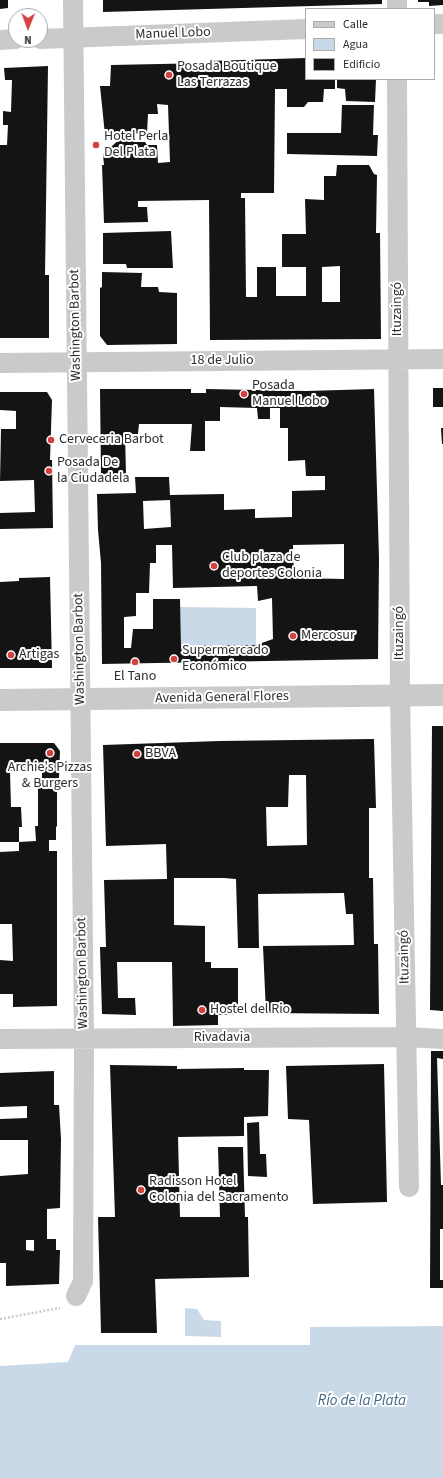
<!DOCTYPE html>
<meta charset="utf-8">
<style>
body{margin:0}
#map{position:relative;width:443px;height:1478px;overflow:hidden;background:#fff;font-family:"Source Sans 3",sans-serif}
canvas{display:block}
.legend{position:absolute;left:305px;top:8px;width:130px;height:72px;box-sizing:border-box;background:#fff;border:1px solid #ababab;margin:0;padding:5px 7px;list-style:none;font-size:12px;color:#2d2d2d}
.legend li{display:flex;align-items:center;gap:8px;height:20px}
.legend b{width:20px;border:1px solid #ababab}
.north{position:absolute;left:8px;top:8px;width:40px;height:40px;box-sizing:border-box;background:#fff;border:1px solid #ababab;border-radius:50%;rotate:181deg;font-size:11px;font-weight:700;line-height:16px;text-align:center;color:#2d2d2d}
.north::after{content:'';display:block;margin:auto;width:14px;height:18px;background:#d34140;clip-path:polygon(50% 0,100% 100%,50% 72%,0 100%)}
</style>
<div id="map">
<canvas width="443" height="1478"></canvas>
<ul class="legend">
<li><b style="height:5px;background:#cacaca"></b>Calle</li>
<li><b style="height:11px;background:#cad9e7"></b>Agua</li>
<li><b style="height:11px;background:#141414"></b>Edificio</li>
</ul>
<div class="north">N</div>
</div>
<script>
const ctx = document.querySelector('canvas').getContext('2d');
ctx.lineJoin = 'round';
function fill(path, color) { ctx.fillStyle = color; ctx.fill(path, 'evenodd'); }
const poly = rows => new Path2D(rows.map(r => 'M' + r).join(''));
function strokePath(path, color, width, dash) { ctx.strokeStyle = color; ctx.lineWidth = width; ctx.lineCap = dash ? 'butt' : 'round'; ctx.setLineDash(dash || []); ctx.stroke(path); }
function drawText(font, color, halo, rows, align = 'center') {
  ctx.font = font + ' "Source Sans 3",sans-serif'; ctx.lineWidth = 4; ctx.setLineDash([]); ctx.textBaseline = 'middle'; ctx.strokeStyle = halo; ctx.fillStyle = color; for (const [text, x, y, turn = 0] of rows) {
    ctx.save(); ctx.translate(x, y); ctx.rotate((+turn || 0) * Math.PI / 180); ctx.textAlign = isNaN(turn) ? turn : align; if (halo) ctx.strokeText(text, 0, 0); ctx.fillText(text, 0, 0); ctx.restore();
  }
}
fill(poly([
 [180,607,256,608,256,645,181,646],
 [185,1308,197,1309,204,1320,221,1321,221,1337,185,1336],
 [443,1326,443,1478,0,1478,0,1366,68,1362,75,1345,310,1345,310,1327]
]), '#cad9e7');
fill(poly([
 [0,0,8,0,8,8,0,9],
 [103,0,382,0,382,4,103,12],
 [418,0,443,0,443,5,429,6,429,2,418,2],
 [306,58,306,79,335,79,335,89,324,89,323,102,308,102,304,107,287,107,287,89,275,89,274,193,241,193,241,198,245,198,246,297,257,297,257,267,276,267,276,296,306,296,306,267,282,267,282,234,306,234,305,199,324,200,324,176,336,176,337,165,369,165,374,174,377,175,376,233,380,233,381,339,210,340,209,200,138,201,138,207,147,207,148,222,104,223,102,165,104,165,103,154,121,138,131,138,134,142,145,142,147,145,157,145,158,163,170,162,168,105,157,104,158,114,148,114,147,133,105,135,100,86,110,86,111,65,209,63,209,61],
 [340,266,340,302,322,302,322,267],
 [48,66,45,275,49,275,49,338,0,338,0,145,7,145,8,125,3,125,3,111,11,112,12,80,5,80,4,68],
 [337,79,376,79,375,102,346,101,345,89,337,88],
 [342,105,374,105,373,135,378,135,377,156,287,154,287,133,341,133],
 [171,231,173,268,127,268,126,264,103,264,103,233],
 [102,272,142,273,141,287,158,287,159,292,177,293,177,344,107,345,100,336,100,288,102,287],
 [433,388,443,388,443,407,433,407],
 [100,389,191,389,191,393,206,393,206,389,306,391,374,389,379,558,378,659,102,664,101,563,98,530,97,494,136,493,135,477,169,477,170,495,224,494,224,510,255,509,255,518,292,517,292,491,325,490,325,476,306,476,305,460,288,461,288,428,280,428,280,408,270,408,270,419,258,419,257,408,220,407,220,421,205,421,205,451,190,451,192,424,139,424,138,434,125,434,126,474,101,475],
 [170,500,171,527,144,529,143,501],
 [344,544,344,579,294,578,293,545],
 [156,545,172,545,173,588,257,586,258,601,272,598,273,639,256,645,181,646,180,599,153,599,153,629,133,629,131,648,124,648,124,617,136,616,136,593,149,593,150,563,156,563],
 [0,392,47,392,52,400,50,460,52,460,53,528,0,529,0,513,35,512,34,480,0,481,1,429,16,429,16,411,0,410],
 [441,428,443,428,443,444,442,444],
 [50,577,52,668,0,668,0,582,19,581,19,578],
 [432,726,443,726,443,1011,430,1010],
 [374,739,376,808,369,808,369,878,373,878,374,944,378,944,379,1014,266,1013,263,946,354,945,353,914,346,914,344,893,258,894,259,948,238,948,236,879,224,878,174,878,174,925,205,926,205,962,211,962,211,968,238,968,238,1014,218,1015,218,1025,173,1026,172,962,117,962,118,998,135,998,136,1015,102,1014,100,947,106,947,104,880,167,879,166,844,106,846,103,745,220,741],
 [289,775,306,775,307,845,267,846,266,807,288,807],
 [0,743,54,743,60,751,59,778,57,778,57,827,56,826,56,840,49,840,49,851,57,851,57,1006,13,1007,13,994,0,994,0,960,13,961,12,924,0,924,0,852,19,851,19,842,0,842],
 [10,771,42,771,42,778,38,778,38,826,35,826,36,841,19,842,19,827,22,827,21,807,11,807],
 [431,1051,443,1051,443,1059,437,1058,441,1185,443,1185,443,1229,440,1229,440,1280,443,1280,443,1288,430,1288],
 [384,1064,387,1202,313,1204,309,1120,288,1119,286,1066],
 [110,1065,177,1066,177,1069,244,1068,244,1070,269,1070,268,1116,244,1117,244,1136,178,1137,180,1217,220,1217,218,1147,243,1147,245,1217,248,1217,249,1277,155,1279,157,1333,101,1333,98,1217,115,1217],
 [54,1071,54,1105,59,1105,61,1139,60,1208,47,1209,47,1239,56,1239,56,1250,60,1250,59,1284,6,1286,6,1263,0,1263,0,1176,28,1174,28,1140,0,1140,0,1119,27,1118,27,1106,0,1107,0,1073],
 [26,1240,34,1240,34,1251,26,1250],
 [259,1122,260,1154,266,1154,267,1177,248,1176,247,1123]
]), '#141414');
strokePath(poly([
 [0,1319,60,1308]
]), '#cacaca', 2.5, [2, 2]);
strokePath(poly([
 [73,0,84,1039,83,1281,76,1296],
 [397,0,397,9],
 [434,24,443,24],
 [40,39,306,29],
 [0,40,16,39],
 [397,79,400,695,409,1187],
 [0,363,443,359],
 [0,1039,407,1037,443,1039]
]), '#cacaca', 20);
strokePath(poly([
 [0,700,443,695]
]), '#cacaca', 22);
for (const [x, y, r, color] of [
 [169,75,4,"#d34140"],
 [96,145,4,"#d34140"],
 [244,394,4,"#d34140"],
 [51,440,4,"#d34140"],
 [49,471,4,"#d34140"],
 [214,566,4,"#d34140"],
 [293,636,4,"#d34140"],
 [11,655,4,"#d34140"],
 [174,659,4,"#d34140"],
 [135,662,4,"#d34140"],
 [50,753,4,"#d34140"],
 [137,754,4,"#d34140"],
 [202,1010,4,"#d34140"],
 [141,1190,4,"#d34140"]
]) { const dot = new Path2D(); dot.arc(x, y, r, 0, 2 * Math.PI); ctx.fillStyle = color; ctx.fill(dot); strokePath(dot, '#fff', 1.5); }
drawText('14px', '#2d2d2d', '#fff', [
 ["Manuel Lobo",173,34,-2],
 ["Ituzaingó",398,309,-90],
 ["Washington Barbot",76,325,-91],
 ["18 de Julio",222,361],
 ["Ituzaingó",400,633,-90],
 ["Washington Barbot",80,649,-91],
 ["Avenida General Flores",222,698,-1],
 ["Ituzaingó",405,957,-91],
 ["Washington Barbot",83,973,-91],
 ["Rivadavia",222,1038]
]);
drawText('14px', '#2d2d2d', '#fff', [
 ["Posada Boutique",177,67],
 ["Las Terrazas",177,83],
 ["Hotel Perla",104,137],
 ["Del Plata",104,153],
 ["Posada",252,386],
 ["Manuel Lobo",252,402],
 ["Cerveceria Barbot",59,440],
 ["Posada De",57,463],
 ["la Ciudadela",57,479],
 ["Club plaza de",222,558],
 ["deportes Colonia",222,574],
 ["Mercosur",301,636],
 ["Supermercado",182,651],
 ["Económico",182,667],
 ["Artigas",19,655],
 ["El Tano",135,677,"center"],
 ["BBVA",145,754],
 ["Archie's Pizzas",50,768,"center"],
 ["& Burgers",50,784,"center"],
 ["Hostel del Rio",210,1010],
 ["Radisson Hotel",149,1182],
 ["Colonia del Sacramento",149,1198]
], 'left');
drawText('italic 15px', '#446786', '#fff', [
 ["Río de la Plata",362,1402]
]);
</script>
